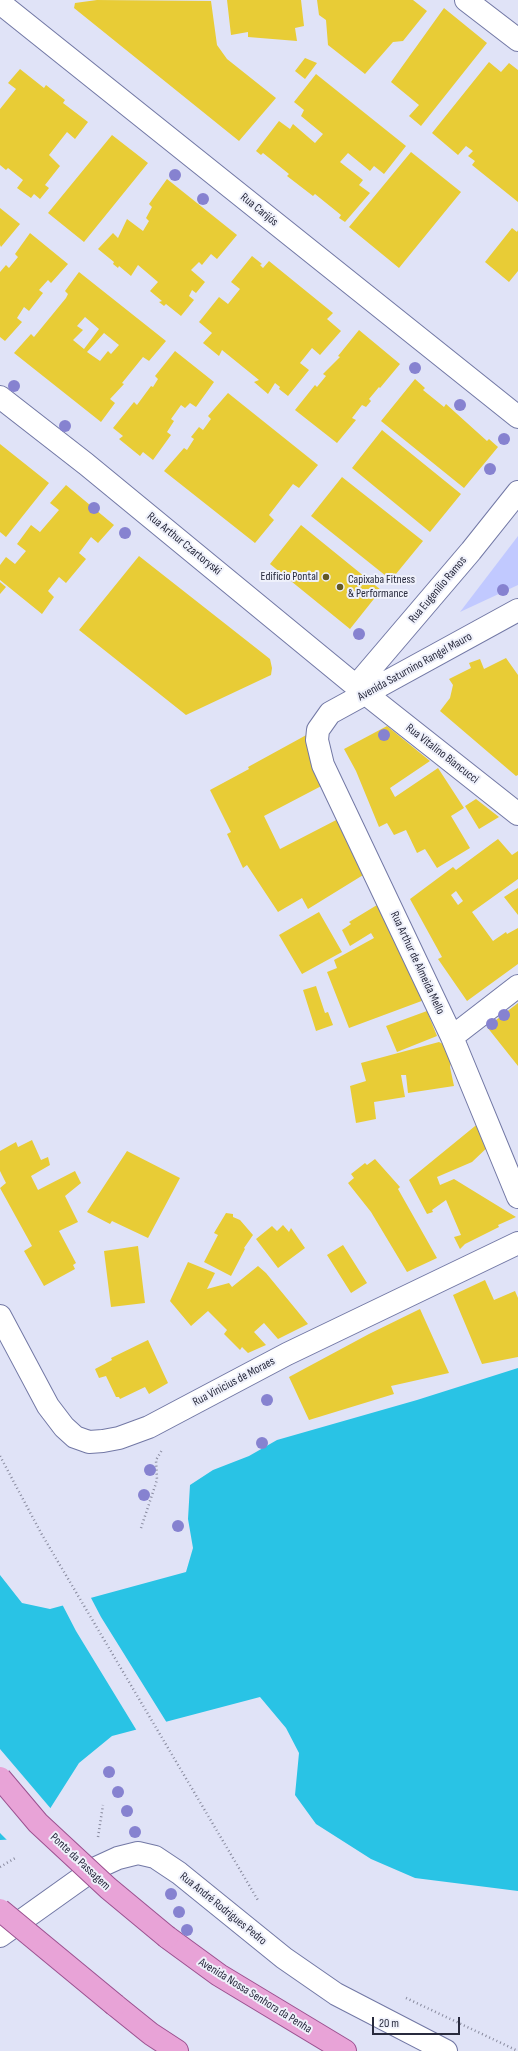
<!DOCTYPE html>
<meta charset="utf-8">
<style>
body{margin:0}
#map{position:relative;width:518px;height:2051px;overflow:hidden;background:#e0e3f7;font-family:"Sofia Sans Condensed",sans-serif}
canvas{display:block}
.scale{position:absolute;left:372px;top:2017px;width:88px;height:18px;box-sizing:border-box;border:2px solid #282a3d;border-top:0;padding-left:5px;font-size:12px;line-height:14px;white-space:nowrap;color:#282a3d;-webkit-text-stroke:3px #eff1fb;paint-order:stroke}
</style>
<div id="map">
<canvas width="518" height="2051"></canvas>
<div class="scale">20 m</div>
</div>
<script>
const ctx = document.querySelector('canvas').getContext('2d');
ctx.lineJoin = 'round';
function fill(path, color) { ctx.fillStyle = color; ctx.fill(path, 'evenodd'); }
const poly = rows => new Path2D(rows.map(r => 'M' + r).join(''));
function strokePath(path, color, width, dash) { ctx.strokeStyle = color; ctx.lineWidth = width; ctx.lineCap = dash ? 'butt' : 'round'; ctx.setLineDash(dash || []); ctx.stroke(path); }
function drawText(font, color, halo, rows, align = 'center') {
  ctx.font = font + ' "Sofia Sans Condensed",sans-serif'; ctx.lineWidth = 4; ctx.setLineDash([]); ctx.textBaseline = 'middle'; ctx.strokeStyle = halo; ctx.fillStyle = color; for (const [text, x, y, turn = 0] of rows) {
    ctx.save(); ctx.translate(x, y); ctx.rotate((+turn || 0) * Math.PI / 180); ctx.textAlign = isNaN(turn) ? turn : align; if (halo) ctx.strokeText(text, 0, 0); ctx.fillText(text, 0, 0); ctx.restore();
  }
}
fill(poly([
 [518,536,518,585,460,612]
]), '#c1c9ff');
fill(poly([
 [518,1368,518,1891,415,1878,371,1859,316,1824,295,1795,299,1753,286,1728,260,1697,112,1736,79,1763,46,1815,19,1839,0,1840,0,1575,22,1603,50,1609,186,1572,193,1548,188,1519,190,1485,213,1470,249,1456,277,1440,417,1400]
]), '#29c3e5');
fill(poly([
 [90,1596,101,1617,167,1723,137,1731,76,1631,62,1604],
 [0,1749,52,1810,47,1817,20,1841,9,1842,0,1833]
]), '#e0e3f7');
fill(poly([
 [97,0,211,1,217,45,227,59,276,98,239,141,74,8,75,3],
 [227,0,301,0,304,26,295,28,297,41,248,37,248,32,231,35],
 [317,0,413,0,427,11,403,41,393,42,365,74,328,45,326,20,319,15],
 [444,8,487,43,421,126,409,116,419,105,391,82],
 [305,58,317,63,305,79,295,71],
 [489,62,501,72,509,63,518,70,518,202,472,165,475,161,468,156,473,151,466,146,458,155,432,133],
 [20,69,44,88,46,85,65,100,63,103,88,122,75,139,67,132,49,155,60,166,45,185,49,188,40,199,34,194,31,198,17,188,23,180,8,168,6,170,0,165,0,109,16,89,8,83],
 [316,74,406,146,384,174,374,166,370,171,348,153,340,162,363,180,359,185,370,193,345,222,339,218,341,215,315,194,313,196,287,176,289,174,263,153,261,155,256,151,279,121,290,129,293,124,315,143,323,134,301,116,304,110,294,102],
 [112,135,148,163,84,242,48,213],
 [411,152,461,192,399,268,349,227],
 [167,179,237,235,217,259,211,254,202,265,199,262,191,270,205,282,196,293,192,290,189,296,194,300,181,316,166,304,164,306,159,302,162,301,150,291,158,282,138,265,131,276,119,266,118,268,113,264,114,262,98,249,113,233,118,238,127,219,143,231,149,221,146,218,152,207,149,204],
 [0,208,20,224,1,247,0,245],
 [512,228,517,232,518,230,518,271,509,282,485,262],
 [30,233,68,264,51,283,48,280,39,290,43,293,29,311,24,307,17,318,22,322,5,341,0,337,0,272,6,265,9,268,18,257,15,254],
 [252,256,262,264,260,265,263,268,269,261,333,313,327,319,341,331,320,355,312,348,300,363,309,370,288,396,279,389,280,387,275,383,268,394,254,382,259,380,222,350,219,356,203,343,212,333,199,322,219,297,228,304,240,289,231,282],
 [79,272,166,341,149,361,143,357,122,383,124,384,110,399,115,403,101,422,14,353,31,334,34,337,66,298,68,294,65,291],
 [85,317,99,329,84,349,73,340,83,330,77,326],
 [104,333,119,345,111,354,108,351,100,361,87,352],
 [359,330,400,364,380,388,379,387,369,399,371,401,366,407,362,405,352,418,356,420,337,443,295,410,315,385,317,387,326,376,323,374,340,357,338,356],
 [175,351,214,382,196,407,190,403,185,408,181,405,171,419,174,421,167,432,171,435,153,460,143,452,140,456,119,439,123,436,113,428,134,402,137,405,151,386,153,387,158,379,155,376],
 [415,379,425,388,423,390,444,407,446,404,487,441,489,439,498,447,464,488,381,421],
 [228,393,318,465,299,488,293,484,269,515,274,520,255,543,164,471,184,448,187,450,194,439,191,437,199,427,203,430,211,419,208,416],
 [382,430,461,494,430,532,352,468],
 [0,444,49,483,6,537,0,532],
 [342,477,423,541,391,580,311,516],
 [66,485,114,525,98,543,91,537,79,553,86,559,66,583,59,577,48,591,54,597,42,614,0,580,0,565,6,557,15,564,26,551,17,544,31,525,40,532,59,510,50,503],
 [301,525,381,590,350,629,270,564],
 [139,556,270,659,272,668,271,675,186,715,79,630],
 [0,582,6,587,0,594],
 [506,658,518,675,518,775,516,776,440,711,450,698,453,685,449,679,471,668,469,663,480,659,484,669],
 [387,726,430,761,390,788,395,797,438,768,464,808,451,816,470,848,437,868,425,849,417,853,406,830,394,835,387,823,379,827,356,771,344,749],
 [310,733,329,782,264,816,280,849,344,816,368,872,308,909,302,898,278,912,247,865,243,868,227,834,231,832,210,790,249,769,248,767],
 [476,799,499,817,479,829,465,806],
 [498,839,512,855,518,851,518,879,472,912,493,941,506,932,507,934,518,928,518,964,467,1001,438,959,442,957,410,899,453,867,456,870],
 [456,891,463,901,458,905,451,895],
 [518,888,518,915,504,897],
 [377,905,427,999,349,1028,327,972,337,968,334,960,374,938,371,933,350,946,342,930,351,924,349,922],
 [319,912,342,952,302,974,279,935],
 [316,986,325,1013,328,1012,333,1025,316,1031,303,990],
 [518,1003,518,1066,487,1027],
 [427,1011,437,1036,397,1052,386,1026],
 [439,1042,445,1045,452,1059,450,1067,454,1086,408,1093,406,1075,401,1075,405,1097,374,1102,376,1119,356,1123,350,1086,366,1081,361,1063],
 [480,1122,491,1144,472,1162,437,1177,440,1185,454,1179,516,1217,498,1225,499,1227,465,1244,460,1249,454,1237,461,1235,446,1200,432,1210,433,1212,427,1214,409,1180],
 [32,1140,41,1160,48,1157,50,1165,31,1176,38,1190,75,1171,81,1183,65,1196,78,1222,59,1231,76,1263,73,1265,75,1269,44,1286,24,1251,32,1246,0,1188,6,1183,0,1171,0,1151,16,1142,18,1147],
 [127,1151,180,1178,148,1238,112,1221,110,1224,87,1212],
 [375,1159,400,1187,398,1189,437,1258,407,1272,371,1212,348,1183,354,1178,351,1174,365,1163,367,1165],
 [226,1213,233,1214,233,1217,240,1220,253,1235,244,1248,245,1249,231,1276,204,1262,218,1235,214,1233],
 [283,1225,289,1232,291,1228,305,1248,278,1268,256,1239,272,1226,277,1231],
 [343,1245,367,1283,351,1293,327,1255],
 [138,1246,145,1303,111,1307,104,1251],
 [188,1262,215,1273,207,1289,229,1283,232,1287,258,1266,266,1273,308,1324,278,1339,264,1323,254,1332,266,1345,248,1353,242,1347,240,1350,224,1334,227,1330,208,1311,191,1326,170,1301],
 [485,1280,494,1300,515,1291,518,1298,518,1357,482,1364,453,1295],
 [420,1309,449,1373,391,1386,394,1394,309,1420,289,1377,369,1334],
 [148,1340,168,1383,149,1394,145,1387,120,1399,119,1397,116,1397,106,1376,99,1378,95,1369,112,1360,111,1358]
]), '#e8cc36');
const minor = poly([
 [466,0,518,40],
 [0,3,518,417],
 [0,397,86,464,356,686,518,814],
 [518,610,330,713,318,730,317,740,323,765,452,1037,518,1197],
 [356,686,471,551,518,492],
 [452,1037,518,986],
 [0,1316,48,1406,64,1427,75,1437,89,1442,103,1441,119,1438,149,1427,287,1354,518,1243],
 [0,1936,94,1869,118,1858,138,1853,155,1857,179,1873,284,1958,336,1994,446,2051]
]);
const major = poly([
 [167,1937,219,1975,345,2051],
 [115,2005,151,2034,177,2051]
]);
strokePath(minor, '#7278a5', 24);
strokePath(major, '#9b5190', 24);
strokePath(poly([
 [0,1456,41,1533,259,1902],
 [141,1528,157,1480,156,1460,162,1450],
 [98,1837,103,1805],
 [0,1867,17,1857],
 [406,1998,518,2051]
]), '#888a9e', 2.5, [1, 3]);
strokePath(minor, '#fff', 22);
strokePath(major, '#e8a3d7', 22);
const majorBridge = poly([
 [0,1778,38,1823,108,1888,167,1937],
 [0,1910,115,2005]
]);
strokePath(majorBridge, '#9b5190', 24, []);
strokePath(majorBridge, '#e8a3d7', 22);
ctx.fillStyle = '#8682d0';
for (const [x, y] of [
 [175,175],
 [203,199],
 [415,368],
 [14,386],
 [460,405],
 [65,426],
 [504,439],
 [490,469],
 [94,508],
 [125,533],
 [503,590],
 [359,634],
 [384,735],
 [504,1015],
 [492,1024],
 [267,1400],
 [262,1443],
 [150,1470],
 [144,1495],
 [178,1526],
 [109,1772],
 [118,1792],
 [127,1811],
 [135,1832],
 [171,1894],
 [179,1912],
 [187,1930]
]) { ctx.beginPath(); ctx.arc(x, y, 6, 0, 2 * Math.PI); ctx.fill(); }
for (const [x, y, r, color] of [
 [326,577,4,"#635925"],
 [340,587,4,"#635925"]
]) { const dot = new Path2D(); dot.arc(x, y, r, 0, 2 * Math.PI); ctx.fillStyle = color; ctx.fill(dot); strokePath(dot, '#eff1fb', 1.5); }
drawText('12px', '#282a3d', '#eff1fb', [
 ["Rua Carijós",259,210,39],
 ["Rua Arthur Czartoryski",184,544,39],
 ["Rua Eugenílio Ramos",438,590,-50],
 ["Avenida Saturnino Rangel Mauro",415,667,-29],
 ["Rua Vitalino Biancucci",442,754,38],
 ["Rua Arthur de Almeida Mello",417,963,65],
 ["Rua Vinicius de Moraes",234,1382,-28],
 ["Ponte da Passagem",80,1862,43],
 ["Rua André Rodrigues Pedro",223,1909,39],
 ["Avenida Nossa Senhora da Penha",255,1996,32]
]);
drawText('12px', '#282a3d', '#eff1fb', [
 ["Edifício Pontal",318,577],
 ["Capixaba Fitness",348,580,"left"],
 ["& Performance",348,594,"left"]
], 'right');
</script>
